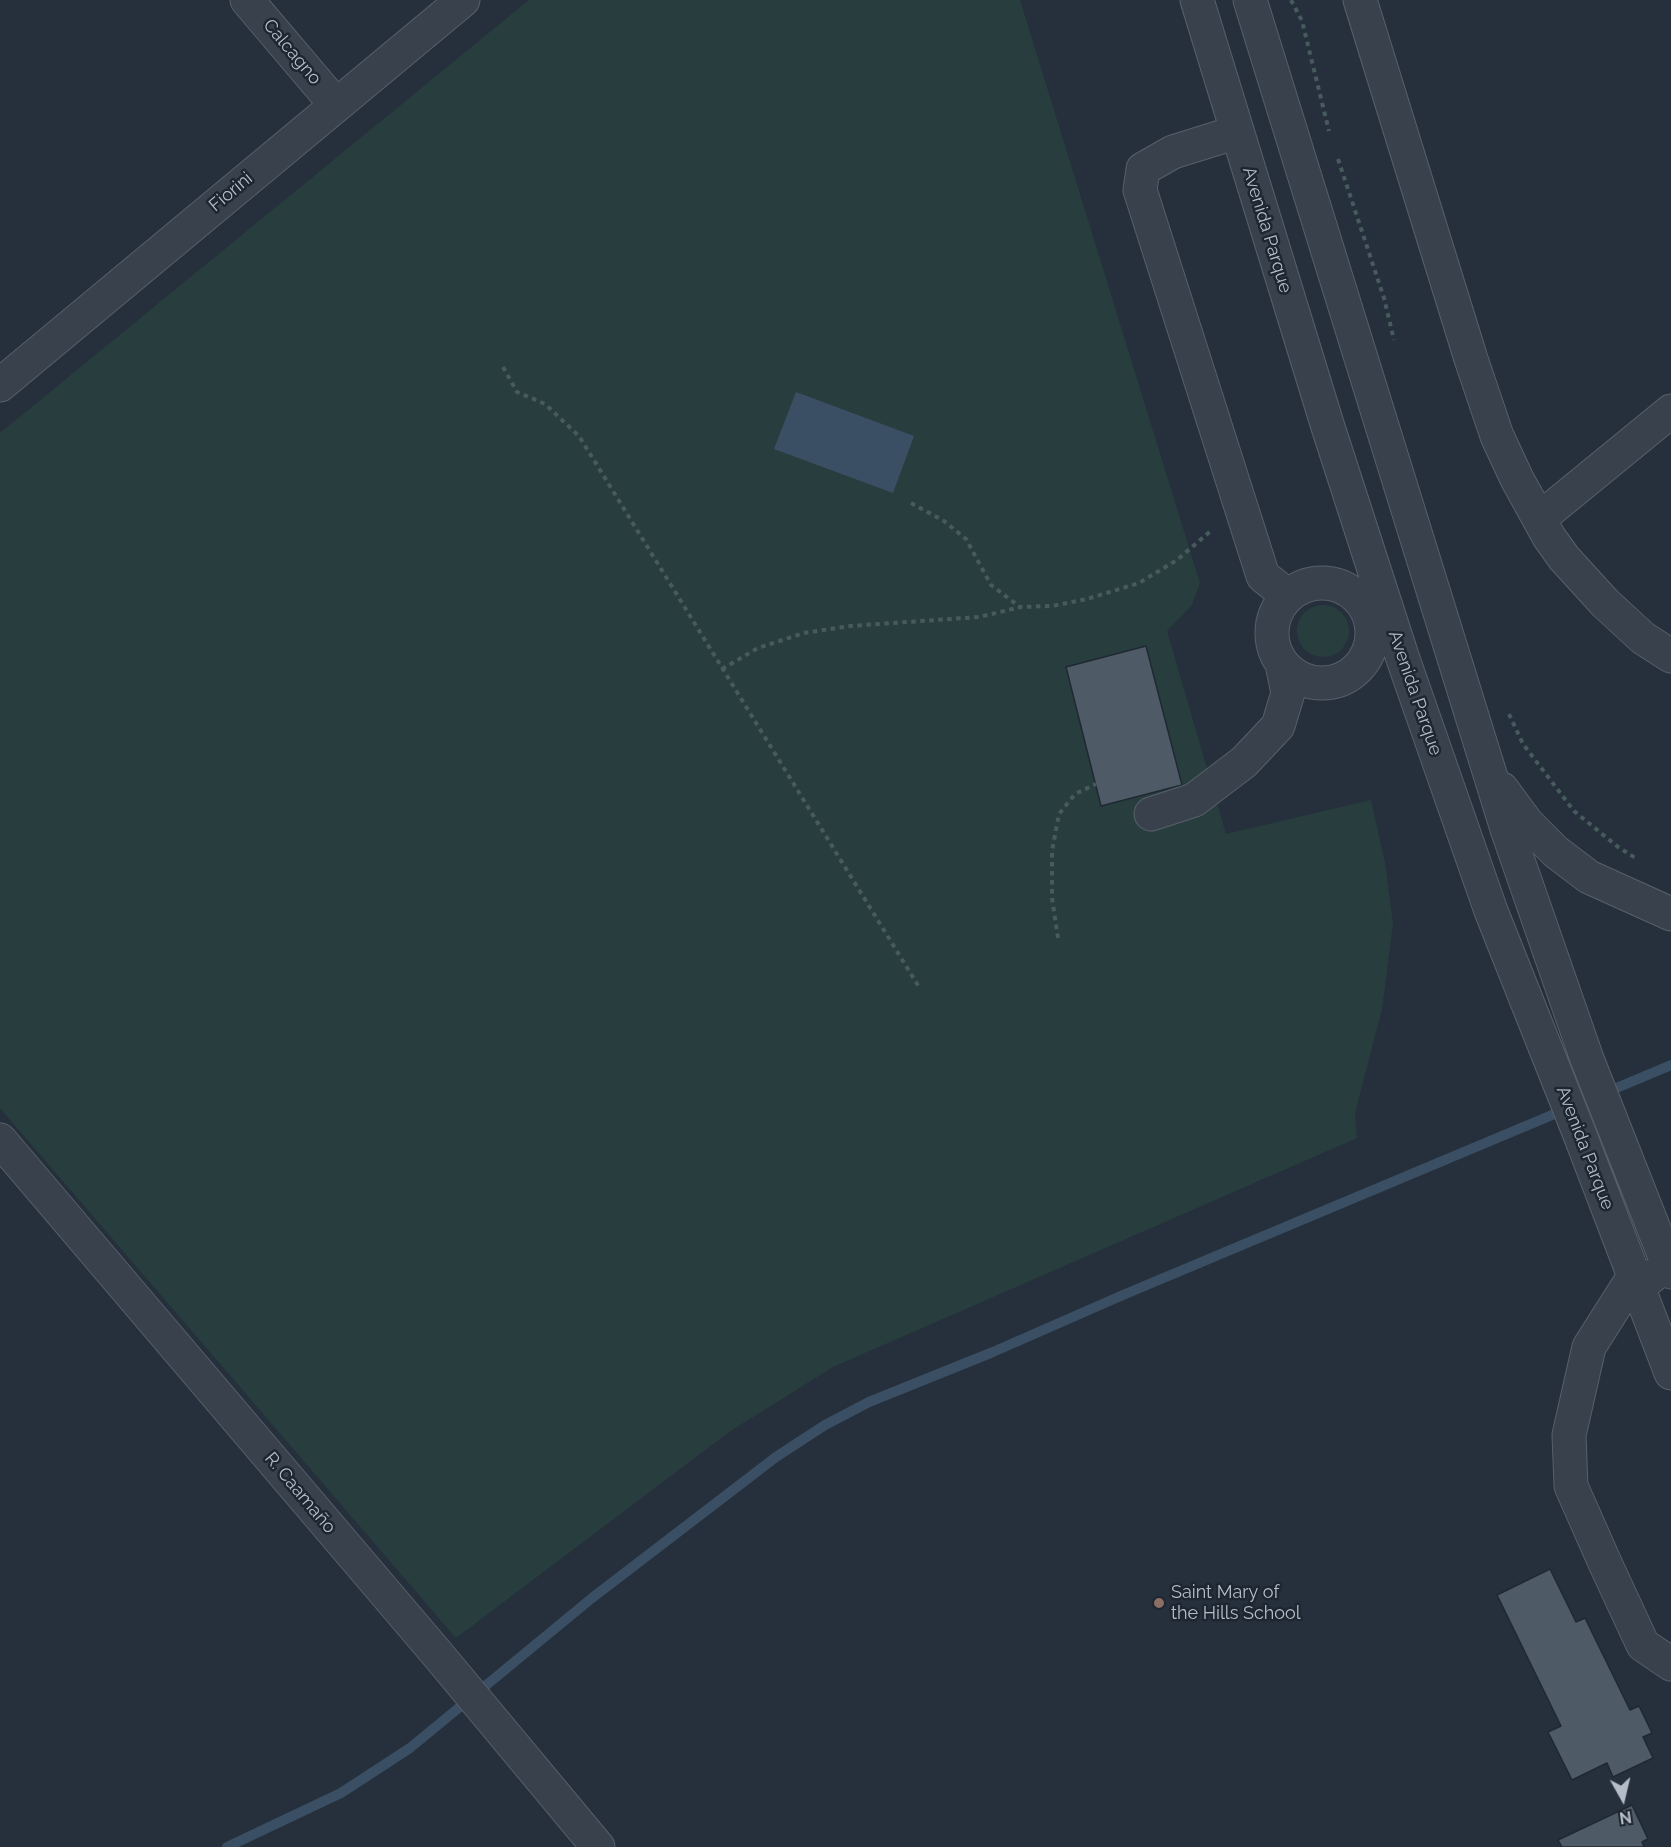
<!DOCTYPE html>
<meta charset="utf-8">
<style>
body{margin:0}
#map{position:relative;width:1671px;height:1847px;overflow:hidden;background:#25303c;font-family:Raleway,sans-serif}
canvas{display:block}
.north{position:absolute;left:1593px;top:1769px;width:60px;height:60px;-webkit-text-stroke:4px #1e2731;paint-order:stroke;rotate:172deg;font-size:16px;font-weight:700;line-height:24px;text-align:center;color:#b4bdc7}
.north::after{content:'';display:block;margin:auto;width:21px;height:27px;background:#b4bdc7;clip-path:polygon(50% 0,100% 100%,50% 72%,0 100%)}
</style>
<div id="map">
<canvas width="1671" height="1847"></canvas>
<div class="north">N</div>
</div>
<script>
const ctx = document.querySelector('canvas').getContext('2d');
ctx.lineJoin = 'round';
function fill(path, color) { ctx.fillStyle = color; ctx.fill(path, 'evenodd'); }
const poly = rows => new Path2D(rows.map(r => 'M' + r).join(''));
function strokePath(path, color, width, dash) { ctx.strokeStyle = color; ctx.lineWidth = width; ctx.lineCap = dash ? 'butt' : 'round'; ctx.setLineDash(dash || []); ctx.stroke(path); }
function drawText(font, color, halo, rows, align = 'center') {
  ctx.font = font + ' Raleway,sans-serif'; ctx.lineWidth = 5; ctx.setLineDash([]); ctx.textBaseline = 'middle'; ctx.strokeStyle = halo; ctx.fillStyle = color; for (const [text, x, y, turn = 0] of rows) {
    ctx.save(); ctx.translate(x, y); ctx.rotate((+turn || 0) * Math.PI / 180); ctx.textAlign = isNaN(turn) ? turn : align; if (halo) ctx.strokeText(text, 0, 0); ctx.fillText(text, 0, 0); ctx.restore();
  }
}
fill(poly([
 [529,0,1020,0,1200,583,1192,605,1167,631,1226,834,1371,800,1385,863,1393,924,1382,1009,1355,1113,1357,1138,833,1367,729,1432,456,1638,0,1108,0,433],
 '1297 631a26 26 0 1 1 52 0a26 26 0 1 1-52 0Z'
]), '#283e3e');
fill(poly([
 [796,392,914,436,893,493,774,449]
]), '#3b4f64');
strokePath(poly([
 [227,1847,341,1793,410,1748,592,1598,776,1457,825,1425,869,1402,993,1352,1123,1295,1671,1065]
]), '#3b4f64', 10);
const building = poly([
 [1146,646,1182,785,1101,806,1066,667,1146,646],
 [1550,1569,1576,1622,1585,1618,1630,1710,1639,1706,1652,1733,1643,1737,1653,1758,1613,1777,1607,1763,1572,1780,1548,1732,1561,1726,1497,1595,1550,1569],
 [1632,1805,1648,1839,1642,1842,1644,1847,1562,1847,1558,1840,1632,1805]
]);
fill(building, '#4e5b67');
strokePath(building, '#202933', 1.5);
const minor = poly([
 [247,0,336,105],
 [1197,0,1328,427,1402,656,1491,911,1580,1135,1671,1373],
 [1250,0,1507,829,1587,1059,1671,1272],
 [1360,0,1471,359,1497,436,1517,479,1549,537,1564,558,1605,603,1643,638,1671,656],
 [1237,132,1173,152,1143,169,1140,190,1263,576,1288,596],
 [0,385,463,0],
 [1539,519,1671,411],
 '1272 633a50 50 0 1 1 100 0a50 50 0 1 1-100 0Z',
 [1502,789,1527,823,1556,852,1589,877,1671,914],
 [1151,814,1194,800,1244,762,1278,726,1288,693,1282,664],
 [0,1140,439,1656,598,1847],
 [1651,1277,1634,1276,1589,1347,1569,1435,1571,1486,1605,1563,1643,1645,1671,1664]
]);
strokePath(minor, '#57606a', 35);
strokePath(poly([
 [1291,0,1302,21,1329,131],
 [1338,159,1384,298,1394,340],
 [503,367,517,392,545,404,579,436,919,987],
 [911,503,944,521,966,539,991,585,1020,607],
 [722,669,758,648,804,633,850,626,979,617,1021,607,1052,606,1087,599,1139,583,1177,560,1213,529],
 [1509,714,1523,744,1574,811,1618,847,1637,859],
 [1058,938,1052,898,1052,851,1059,814,1075,794,1096,784]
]), '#475b5c', 4, [4.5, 4.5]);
strokePath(minor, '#39424c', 33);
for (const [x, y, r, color] of [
 [1159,1603,6,"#8d6e63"]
]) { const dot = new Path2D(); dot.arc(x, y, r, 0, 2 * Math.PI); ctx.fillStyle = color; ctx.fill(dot); strokePath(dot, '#1e2731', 2); }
drawText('18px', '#b4bdc7', '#1e2731', [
 ["Calcagno",292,52,50],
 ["Fiorini",231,192,-40],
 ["Avenida Parque",1267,230,73],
 ["Avenida Parque",1415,693,71],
 ["Avenida Parque",1585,1148,69],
 ["R. Caamaño",300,1493,50]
]);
drawText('18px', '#b4bdc7', '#1e2731', [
 ["Saint Mary of",1171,1593],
 ["the Hills School",1171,1614]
], 'left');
</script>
